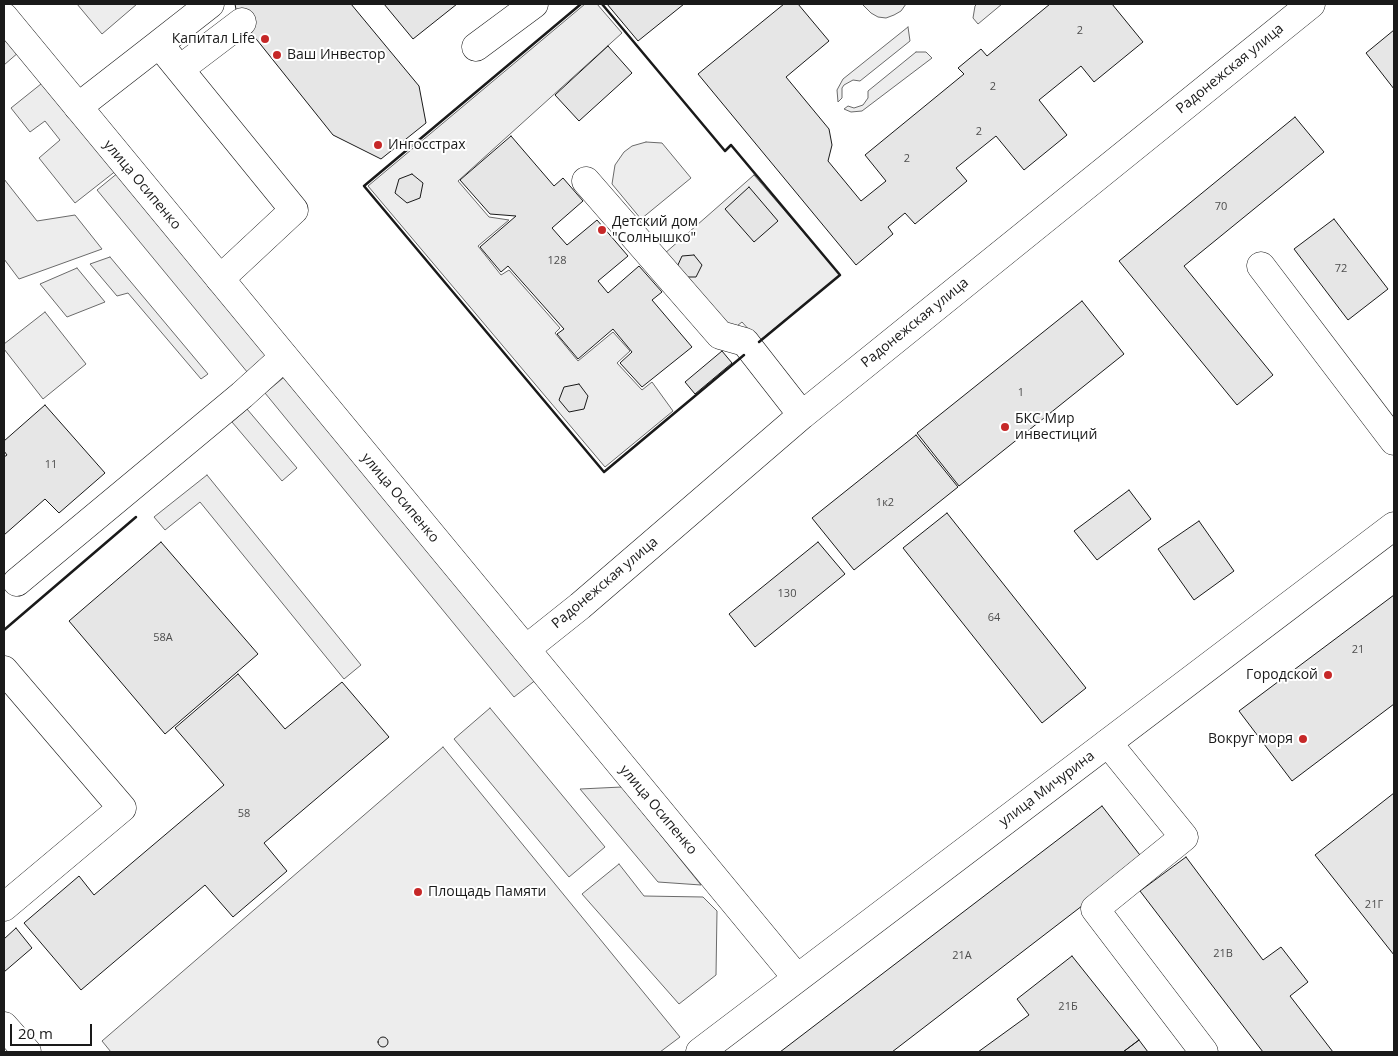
<!DOCTYPE html>
<meta charset="utf-8">
<style>
body{margin:0}
#map{position:relative;width:1398px;height:1056px;overflow:hidden;background:#fff;font-family:"Open Sans",sans-serif}
canvas{display:block}
.frame{position:absolute;inset:0;border:5px solid #1a1a1a;pointer-events:none}
.scale{position:absolute;left:10px;top:1024px;width:82px;height:22px;box-sizing:border-box;border:2px solid #1a1a1a;border-top:0;padding-left:6px;font-size:15px;line-height:18px;white-space:nowrap;color:#1a1a1a;-webkit-text-stroke:4px #fff;paint-order:stroke}
</style>
<div id="map">
<canvas width="1398" height="1056"></canvas>
<div class="frame"></div>
<div class="scale">20 m</div>
</div>
<script>
const ctx = document.querySelector('canvas').getContext('2d');
ctx.lineJoin = 'round';
function fill(path, color) { ctx.fillStyle = color; ctx.fill(path, 'evenodd'); }
const poly = rows => new Path2D(rows.map(r => 'M' + r).join(''));
function strokePath(path, color, width, dash) { ctx.strokeStyle = color; ctx.lineWidth = width; ctx.lineCap = dash ? 'butt' : 'round'; ctx.setLineDash(dash || []); ctx.stroke(path); }
function drawText(font, color, halo, rows, align = 'center') {
  ctx.font = font + ' "Open Sans",sans-serif'; ctx.lineWidth = 4; ctx.setLineDash([]); ctx.textBaseline = 'middle'; ctx.strokeStyle = halo; ctx.fillStyle = color; for (const [text, x, y, turn = 0] of rows) {
    ctx.save(); ctx.translate(x, y); ctx.rotate((+turn || 0) * Math.PI / 180); ctx.textAlign = isNaN(turn) ? turn : align; if (halo) ctx.strokeText(text, 0, 0); ctx.fillText(text, 0, 0); ctx.restore();
  }
}
const built = poly([
 [77,4,137,4,102,34,77,4],
 [585,4,597,4,622,33,458,181,489,217,509,220,478,246,501,275,509,270,560,328,555,333,578,361,613,332,630,351,617,363,642,390,652,382,673,411,605,467,368,186,585,4],
 [862,4,906,4,901,11,894,15,886,18,878,17,871,13,862,4],
 [977,4,1002,4,978,24,973,18,975,6,977,4],
 [908,27,910,41,860,81,853,80,844,85,842,88,842,98,838,102,837,90,843,79,908,27],
 [4,34,19,52,4,65,4,34],
 [916,52,926,52,932,58,862,111,851,112,844,109,848,106,854,108,863,105,868,98,868,91,916,52],
 [46,80,117,170,75,203,39,158,60,140,45,121,30,132,11,108,46,80],
 [646,142,662,143,691,178,641,219,612,184,615,165,624,152,632,146,646,142],
 [119,172,269,355,248,373,97,190,119,172],
 [754,175,840,275,759,341,742,322,733,329,664,254,754,175],
 [4,179,37,221,75,215,102,249,19,279,4,259,4,179],
 [110,257,208,374,201,379,128,293,117,296,90,264,110,257],
 [77,268,105,302,67,317,40,284,77,268],
 [45,312,86,364,43,399,4,349,4,344,45,312],
 [288,374,537,679,514,697,265,393,288,374],
 [247,409,297,468,282,481,232,422,247,409],
 [207,475,361,665,344,679,200,502,165,530,154,517,207,475],
 [490,708,605,847,569,877,454,739,490,708],
 [443,747,680,1037,660,1052,111,1052,102,1041,443,747],
 [622,787,701,885,658,882,580,789,622,787],
 [619,864,644,896,703,897,717,911,716,975,679,1004,582,894,619,864]
]);
fill(built, '#ededed');
strokePath(built, '#6a6a6a', 1);
const building = poly([
 [235,4,351,4,419,86,426,123,381,159,333,135,237,15,235,4],
 [384,4,457,4,413,39,384,4],
 [607,4,684,4,638,41,607,4],
 [784,4,798,4,829,41,786,77,829,129,832,145,828,161,861,201,886,181,865,155,964,74,958,68,981,49,987,56,1050,4,1112,4,1143,42,1094,82,1081,66,1039,100,1067,135,1024,170,996,136,956,168,967,181,915,224,905,213,888,227,893,234,856,265,698,74,784,4],
 [1394,30,1394,89,1366,53,1394,30],
 [608,46,632,73,579,121,555,95,608,46],
 [1295,117,1324,152,1184,266,1273,375,1237,405,1119,261,1295,117],
 [511,136,554,186,563,178,583,201,552,228,567,245,597,220,628,256,598,281,608,293,639,266,662,292,652,300,692,347,642,387,620,363,632,352,613,329,578,359,557,334,564,329,508,266,501,272,480,247,516,216,490,214,460,180,511,136],
 [412,174,423,183,420,198,407,203,395,193,399,179,412,174],
 [749,187,778,221,754,242,725,209,749,187],
 [1334,219,1388,289,1348,320,1294,249,1334,219],
 [694,255,702,265,696,277,685,277,677,267,682,256,694,255],
 [1082,301,1124,354,959,486,917,433,1082,301],
 [722,351,732,363,695,394,685,382,722,351],
 [579,384,588,396,584,409,569,412,559,400,564,387,579,384],
 [45,405,105,473,59,513,45,499,4,535,4,457,7,455,4,451,4,441,45,405],
 [916,435,958,487,854,570,812,518,916,435],
 [1129,490,1151,519,1097,560,1074,531,1129,490],
 [947,513,1086,688,1042,723,903,548,947,513],
 [1199,521,1234,571,1194,600,1158,549,1199,521],
 [161,542,258,654,165,734,69,621,161,542],
 [818,542,845,574,755,647,729,614,818,542],
 [1394,595,1394,704,1292,781,1239,711,1394,595],
 [238,674,285,729,342,682,389,737,264,843,287,871,233,917,205,885,81,990,24,923,79,876,94,895,224,785,175,728,238,674],
 [1394,793,1394,955,1315,855,1394,793],
 [1102,806,1143,859,892,1052,780,1052,1102,806],
 [1186,857,1263,960,1281,947,1308,982,1290,996,1333,1052,1263,1052,1140,891,1186,857],
 [16,928,32,948,4,972,4,939,16,928],
 [1072,956,1139,1040,1123,1052,978,1052,1029,1015,1017,999,1072,956],
 '378 1042a5 5 0 1 1 10 0a5 5 0 1 1-10 0Z',
 [1139,1040,1148,1052,1123,1052,1139,1040]
]);
fill(building, '#e6e6e6');
strokePath(building, '#1a1a1a', 1);
const minor = poly([
 [159,44,210,4],
 [476,47,534,4],
 [180,69,242,22],
 [78,107,159,44,294,210,220,279],
 [586,181,720,335,745,342,802,415],
 [1261,266,1394,441],
 [17,582,242,395,284,357],
 [526,649,580,606,802,415,1311,4],
 [4,670,122,808,4,907],
 [1108,743,1184,837,1095,909,1204,1052],
 [4,1026,27,1052]
]);
const major = poly([
 [4,17,797,978],
 [700,1052,1394,526]
]);
strokePath(minor, '#1a1a1a', 29);
strokePath(major, '#1a1a1a', 29);
strokePath(minor, '#fff', 28);
strokePath(major, '#fff', 28);
strokePath(poly([
 [581,4,364,186,604,472,744,355],
 [602,4,725,151,731,145,840,275,759,342],
 [4,630,136,517]
]), '#1a1a1a', 2.5);
for (const [x, y, r, color] of [
 [265,39,5,"#c62828"],
 [277,55,5,"#c62828"],
 [378,145,5,"#c62828"],
 [602,230,5,"#c62828"],
 [1005,427,5,"#c62828"],
 [1328,675,5,"#c62828"],
 [1303,739,5,"#c62828"],
 [418,892,5,"#c62828"]
]) { const dot = new Path2D(); dot.arc(x, y, r, 0, 2 * Math.PI); ctx.fillStyle = color; ctx.fill(dot); strokePath(dot, '#fff', 2); }
drawText('11px', '#4d4d4d', null, [
 ["2",1080,31],
 ["2",993,87],
 ["2",979,132],
 ["2",907,159],
 ["70",1221,207],
 ["128",557,261],
 ["72",1341,269],
 ["1",1021,393],
 ["11",51,465],
 ["1к2",885,503],
 ["130",787,594],
 ["64",994,618],
 ["58А",163,638],
 ["21",1358,650],
 ["58",244,814],
 ["21Г",1374,905],
 ["21В",1223,954],
 ["21А",962,956],
 ["21Б",1068,1007]
]);
drawText('14px', '#1a1a1a', '#fff', [
 ["Капитал Life",255,39,"right"],
 ["Ваш Инвестор",287,55],
 ["Ингосстрах",388,145],
 ["Детский дом",612,222],
 ["\"Солнышко\"",612,238],
 ["БКС Мир",1015,419],
 ["инвестиций",1015,435],
 ["Городской",1318,675,"right"],
 ["Вокруг моря",1293,739,"right"],
 ["Площадь Памяти",428,892]
], 'left');
drawText('14px', '#1a1a1a', '#fff', [
 ["Радонежская улица",1230,69,-39],
 ["улица Осипенко",142,185,50],
 ["Радонежская улица",915,323,-39],
 ["улица Осипенко",400,498,50],
 ["Радонежская улица",605,583,-40],
 ["улица Мичурина",1047,789,-37],
 ["улица Осипенко",658,810,50]
]);
</script>
